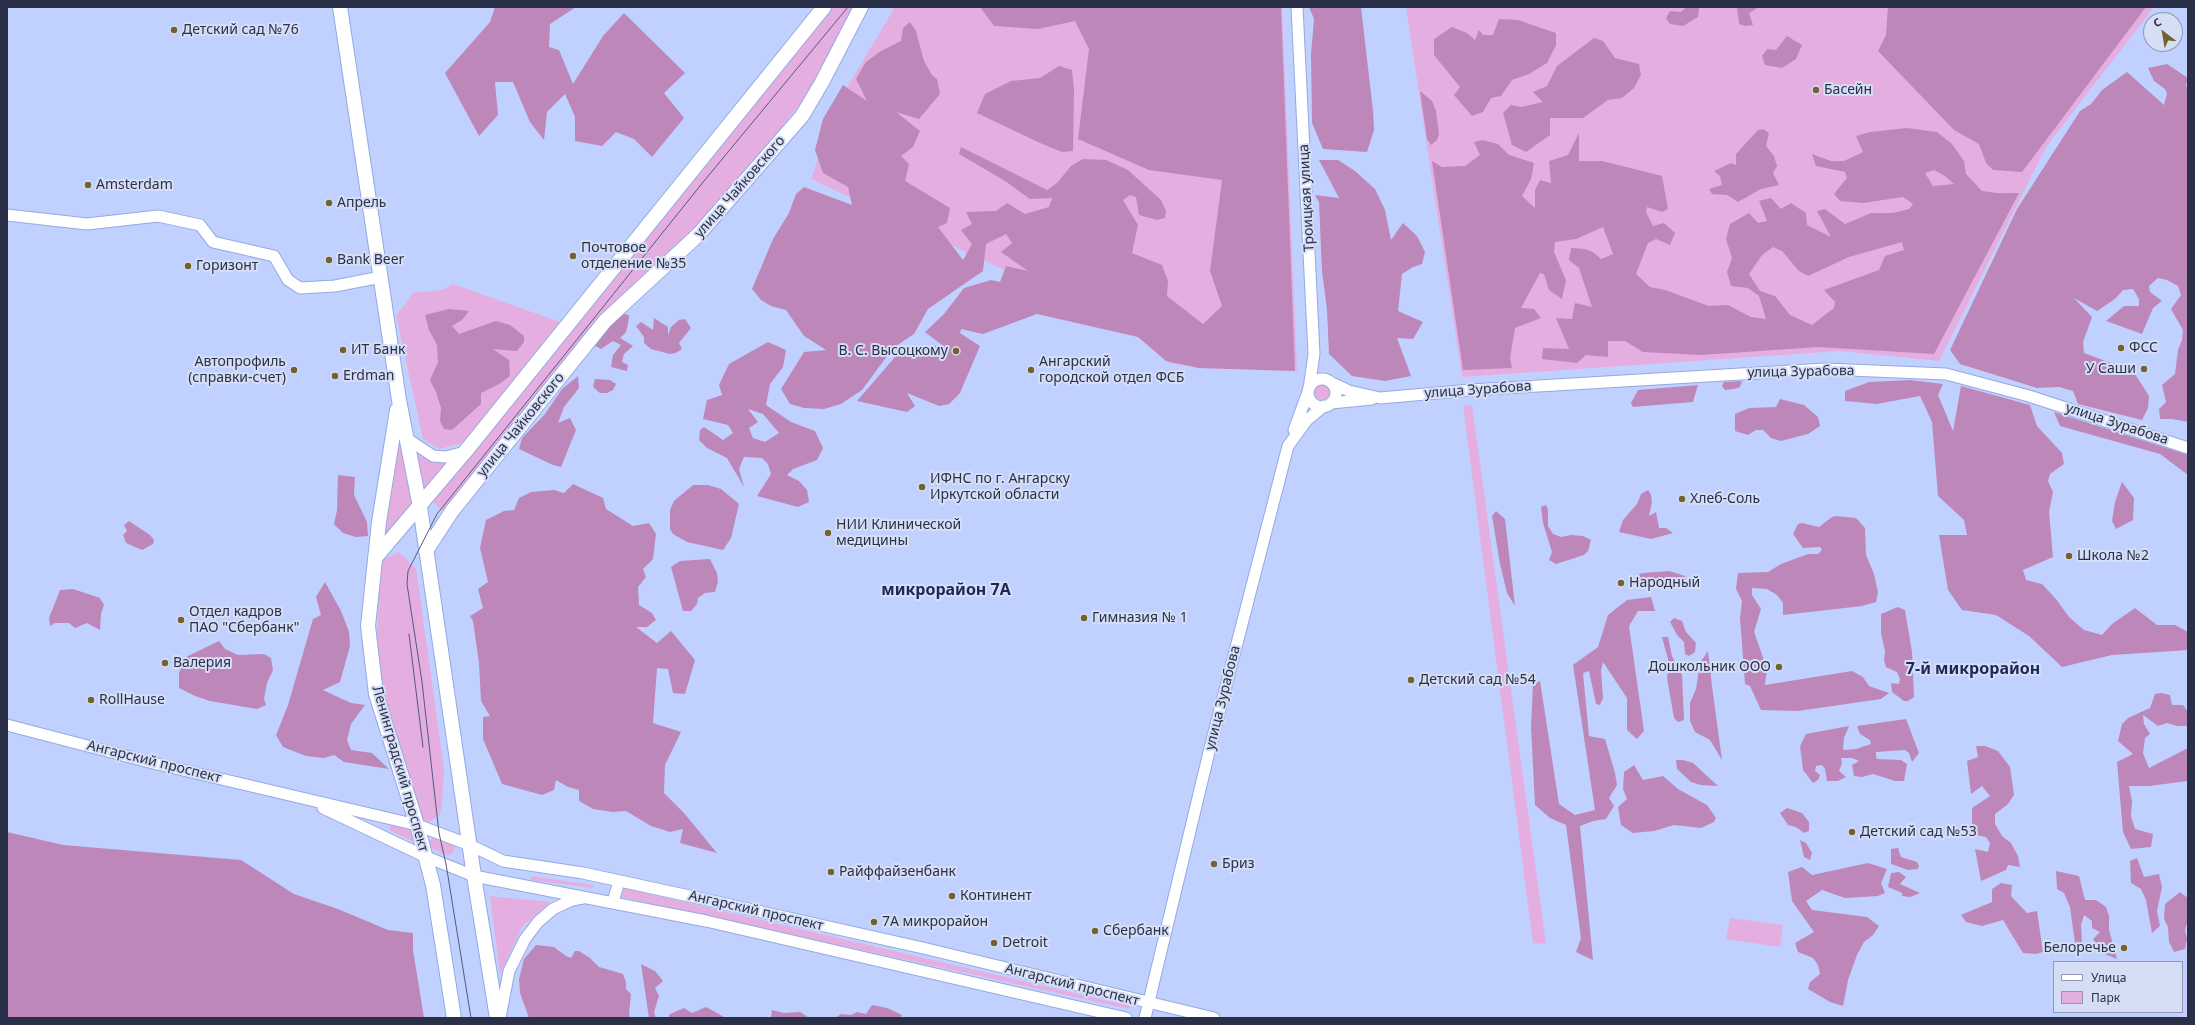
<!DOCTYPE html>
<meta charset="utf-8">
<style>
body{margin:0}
#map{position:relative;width:2195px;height:1025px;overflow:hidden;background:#c0d1ff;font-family:"Noto Sans",sans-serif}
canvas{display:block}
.frame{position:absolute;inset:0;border:8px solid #293047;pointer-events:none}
.legend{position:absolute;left:2053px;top:961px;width:130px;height:52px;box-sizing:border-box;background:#d6def6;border:1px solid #9198b0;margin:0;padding:5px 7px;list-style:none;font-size:12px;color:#293047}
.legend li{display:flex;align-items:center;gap:8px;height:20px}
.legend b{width:20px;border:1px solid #9198b0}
.north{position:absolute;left:2143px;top:12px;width:40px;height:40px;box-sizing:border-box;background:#d6def6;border:1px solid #9198b0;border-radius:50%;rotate:329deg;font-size:11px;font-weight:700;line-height:16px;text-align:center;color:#293047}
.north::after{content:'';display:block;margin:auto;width:14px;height:18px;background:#746130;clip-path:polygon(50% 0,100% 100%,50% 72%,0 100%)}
</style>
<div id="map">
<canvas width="2195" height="1025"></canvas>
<div class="frame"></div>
<ul class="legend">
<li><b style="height:5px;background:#fff"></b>Улица</li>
<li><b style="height:11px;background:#e5aee0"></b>Парк</li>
</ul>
<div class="north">С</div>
</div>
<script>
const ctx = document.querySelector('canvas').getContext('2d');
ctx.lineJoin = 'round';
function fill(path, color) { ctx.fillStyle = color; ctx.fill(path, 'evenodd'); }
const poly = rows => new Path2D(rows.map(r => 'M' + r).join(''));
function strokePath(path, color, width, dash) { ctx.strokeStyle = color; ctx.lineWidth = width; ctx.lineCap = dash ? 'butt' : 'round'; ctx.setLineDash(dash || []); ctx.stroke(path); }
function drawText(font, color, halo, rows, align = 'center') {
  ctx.font = font + ' "Noto Sans",sans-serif'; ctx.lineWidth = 4; ctx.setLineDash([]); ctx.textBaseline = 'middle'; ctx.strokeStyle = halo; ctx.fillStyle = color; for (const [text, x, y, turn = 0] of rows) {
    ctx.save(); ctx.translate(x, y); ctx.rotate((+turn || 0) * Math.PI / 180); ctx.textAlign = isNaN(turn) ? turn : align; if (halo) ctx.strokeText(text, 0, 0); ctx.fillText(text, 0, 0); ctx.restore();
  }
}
fill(poly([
 [831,7,854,7,804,99,713,211,665,263,599,319,443,511,432,501],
 [895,7,1282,7,1297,371,1199,368,1169,363,1144,336,811,179,835,108],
 [1406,7,2154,7,2046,147,1939,361,1840,351,1462,377],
 [453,284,560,322,466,442,439,449,423,439,396,316,413,293,442,290],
 '1314 392a8 8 0 1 1 16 0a8 8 0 1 1-16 0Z',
 [1472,405,1546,944,1533,943,1463,406],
 [399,431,413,505,382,542],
 [414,453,432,462,448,463,424,494],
 [399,552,416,568,444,768,442,805,440,814,429,822,420,820,386,707,377,641,380,561],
 [392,824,411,829,414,842,391,831,389,829],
 [434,837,453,844,455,848,453,853,450,855,441,853,431,848,429,841],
 [531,876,594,885,593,888,531,880],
 [624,888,1130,1006,1129,1009,622,897],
 [490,896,550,902,522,927,500,974],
 [1730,918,1783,925,1780,947,1726,939]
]), '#e5aee0');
fill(poly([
 [495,7,576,7,550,24,549,47,559,50,573,84,603,36,624,13,685,73,664,93,684,118,652,157,634,139,616,132,602,146,575,141,575,117,565,94,547,112,544,140,530,122,513,82,495,82,498,115,479,136,445,73,490,22],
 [980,7,1281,7,1295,371,1199,368,1166,361,1138,337,1037,314,983,334,961,329,960,333,980,346,960,393,949,404,939,406,907,393,915,406,907,412,857,401,901,350,942,345,925,332,944,314,964,288,991,280,1000,282,1006,266,1028,271,1001,252,1012,243,1006,234,986,244,983,271,928,309,914,334,893,348,862,390,841,404,824,409,804,408,790,404,781,389,804,352,826,350,804,336,786,310,771,306,761,300,752,289,773,239,789,213,796,194,804,187,852,205,848,187,823,173,815,150,823,119,843,85,867,101,856,79,866,62,881,51,901,41,903,28,910,22,916,31,924,61,932,75,937,79,940,94,919,119,896,112,920,131,913,147,901,156,909,164,905,181,950,208,947,223,938,227,963,260,972,244,961,230,972,224,966,212,996,211,1007,203,1025,214,1049,207,1052,198,1030,199,1005,181,959,154,961,147,1047,190,1057,183,1071,166,1083,159,1106,160,1128,170,1161,200,1166,211,1165,218,1157,220,1139,215,1136,197,1130,195,1123,200,1138,225,1132,253,1162,265,1168,281,1167,296,1203,324,1222,306,1210,271,1222,180,1149,170,1078,139,1089,49,1075,21,1038,29,994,26],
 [1309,7,1361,7,1373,111,1374,130,1367,152,1323,149,1312,123,1311,54,1314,19],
 [1686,7,1699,7,1698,17,1683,26,1670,24,1666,18,1670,11,1681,12],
 [1737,7,1759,7,1749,13,1753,25,1746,26,1739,24],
 [1888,7,2146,7,2022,172,1993,170,1986,163,1979,144,1954,130,1878,51,1886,35],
 [1499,19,1518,20,1556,33,1556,45,1547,63,1529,74,1512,80,1501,96,1491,98,1483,112,1472,116,1454,95,1460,87,1434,55,1434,39,1452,27,1467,33,1475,40,1479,30,1483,35,1493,35],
 [1787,36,1802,45,1796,59,1782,68,1765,65,1762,56,1767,49,1776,50],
 [1594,38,1603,41,1615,58,1639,64,1641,75,1634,88,1622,98,1608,100,1583,118,1550,118,1550,135,1526,152,1512,145,1503,113,1511,105,1521,107,1543,102,1533,92,1547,86,1557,66],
 [2167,64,2188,78,2186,86,2188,89,2188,422,2172,419,2160,419,2159,409,2166,402,2162,385,2175,374,2178,350,2182,340,2183,330,2171,309,2181,295,2178,286,2167,280,2158,278,2149,286,2150,292,2162,301,2153,308,2142,334,2106,321,2124,306,2139,306,2139,299,2133,289,2123,290,2115,299,2097,311,2074,298,2092,317,2083,342,2084,353,2133,371,2149,396,2148,408,2142,420,2078,404,2073,391,2059,387,2037,388,1960,364,1950,350,2017,209,2080,111,2091,104,2102,90,2127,72,2164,105,2167,94,2165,89,2154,81,2148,68],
 [1059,66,1072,70,1074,90,1073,151,1062,152,1040,143,977,113,985,94,1011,81,1040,78],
 [1420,91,1432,101,1436,111,1439,134,1437,140,1431,145,1427,139],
 [1907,128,1937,132,1952,144,1964,161,1966,174,1982,191,1997,193,2019,193,1934,354,1819,347,1701,355,1643,352,1625,341,1608,341,1608,357,1586,355,1577,363,1542,359,1543,348,1569,349,1556,318,1572,319,1575,303,1592,307,1579,268,1569,260,1571,248,1585,249,1593,252,1601,259,1613,254,1603,227,1576,239,1555,242,1554,252,1566,280,1562,299,1549,290,1544,274,1540,273,1521,308,1534,309,1541,318,1515,328,1510,358,1512,368,1463,370,1432,161,1442,167,1465,166,1480,155,1474,142,1482,140,1498,144,1509,155,1534,163,1531,179,1522,196,1535,208,1535,190,1540,180,1551,183,1549,161,1568,155,1579,133,1579,161,1602,161,1662,176,1668,209,1662,212,1647,207,1646,212,1653,226,1664,223,1675,233,1670,245,1656,239,1648,243,1636,274,1650,287,1665,290,1709,306,1728,305,1751,317,1766,319,1759,296,1748,288,1731,286,1727,272,1732,258,1726,239,1730,224,1749,213,1758,223,1767,221,1759,201,1771,198,1781,209,1791,203,1806,213,1807,225,1831,237,1817,211,1825,209,1845,224,1871,213,1893,213,1909,209,1913,204,1903,197,1863,203,1840,201,1834,194,1847,178,1845,172,1816,166,1812,154,1831,161,1844,161,1863,152,1856,136,1870,132],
 [1934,170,1945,176,1954,184,1933,186,1925,173],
 [1902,242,1904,250,1885,256,1879,270,1824,290,1835,302,1834,308,1812,325,1790,315,1775,296,1760,291,1749,274,1762,255,1773,247,1782,251,1799,271,1808,276,1849,257],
 [1763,129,1769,133,1766,146,1774,156,1777,166,1773,173,1779,185,1761,189,1738,202,1727,195,1712,194,1709,189,1722,185,1720,176,1714,171,1731,163,1736,165,1736,154,1758,130],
 [1319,160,1338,160,1355,171,1375,189,1385,210,1391,240,1403,223,1417,236,1425,252,1422,264,1413,267,1402,274,1398,311,1423,322,1413,339,1397,338,1411,376,1385,381,1352,376,1329,354,1327,310,1322,271,1319,202,1315,195,1339,198],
 [449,309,469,311,462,320,452,326,459,334,496,321,510,325,524,336,524,342,517,351,493,349,509,360,510,376,499,384,481,393,481,404,452,430,444,429,440,421,441,408,436,392,430,380,438,362,437,345,429,330,425,315],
 [624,314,629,315,628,324,626,332,620,338,633,346,624,354,622,362,628,365,627,371,611,367,613,355,621,345,613,341,601,349,594,345,608,327],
 [654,318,668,327,668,335,671,327,679,320,685,319,691,328,679,343,682,349,676,353,670,354,651,349,644,343,644,337,636,326,641,322,653,330],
 [768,342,786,350,783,367,770,384,766,405,791,422,815,431,823,448,817,460,793,469,787,475,799,481,807,490,809,502,798,507,757,496,771,474,768,464,762,458,744,457,739,469,744,487,727,458,707,448,699,440,700,430,704,427,723,440,733,433,728,425,703,419,707,400,722,395,719,385,729,364],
 [748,409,763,414,779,433,765,442,753,438,749,428,758,422],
 [578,376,579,388,564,407,558,423,570,418,576,430,561,467,553,465,519,449,522,438,545,414,562,389],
 [595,379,610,380,616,384,613,390,607,393,600,393,593,387],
 [1910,380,1943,384,1938,395,1953,431,1961,386,2030,405,2037,426,2062,453,2064,464,2050,474,2048,481,2053,492,2049,512,2053,557,2023,570,2026,580,2042,584,2056,599,2069,617,2084,630,2102,635,2112,624,2135,608,2157,625,2175,625,2188,632,2188,650,2112,655,2062,667,2029,636,1996,615,1962,610,1948,590,1939,535,1967,535,1964,520,1938,496,1932,422,1920,396,1877,404,1845,401,1845,391,1869,382],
 [1742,381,1740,387,1734,389,1725,390,1722,386,1724,382],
 [1698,385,1693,402,1633,407,1631,403,1638,390],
 [1780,399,1804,405,1818,417,1820,426,1808,434,1781,441,1771,438,1763,430,1756,430,1748,435,1735,431,1735,414,1749,408,1776,407],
 [2054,412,2188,455,2188,475,2160,454,2060,426],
 [338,475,355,477,354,495,367,522,368,536,356,537,343,533,334,524,337,510],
 [2122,482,2134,498,2133,520,2116,529,2112,521,2115,502],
 [573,484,603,498,606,509,633,526,649,523,656,534,653,559,643,569,646,577,638,587,639,605,652,613,656,620,647,627,636,627,657,643,671,631,695,660,685,694,673,693,668,669,657,668,653,723,681,732,665,765,664,793,684,813,717,853,680,843,683,829,670,832,651,826,626,811,613,812,593,809,579,801,579,790,568,787,556,780,554,790,542,795,502,784,483,739,483,717,490,716,481,701,479,663,473,621,470,616,483,608,478,589,488,582,480,548,486,520,504,511,514,510,519,498,531,492,554,490,564,493],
 [693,485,708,485,721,489,739,504,731,538,723,550,687,542,673,534,670,529,670,510,674,501],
 [1648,490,1651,495,1652,502,1649,516,1656,512,1659,528,1666,528,1673,533,1651,539,1619,532,1623,520,1637,504,1641,494],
 [1546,505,1548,510,1548,526,1553,534,1561,537,1571,535,1583,536,1591,540,1588,551,1584,555,1556,564,1549,560,1552,552,1543,523,1541,507],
 [1496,511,1505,519,1515,606,1507,593,1500,564,1492,516],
 [1836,516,1856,518,1865,528,1866,555,1874,574,1878,592,1876,602,1862,606,1783,615,1783,603,1777,595,1767,589,1752,588,1752,595,1761,609,1754,632,1767,669,1765,685,1852,671,1863,677,1869,686,1889,693,1881,699,1798,711,1761,710,1750,686,1745,684,1740,618,1742,601,1736,589,1738,573,1768,572,1781,564,1808,554,1818,554,1822,550,1820,547,1803,548,1793,534,1798,524,1802,523,1819,527,1832,517],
 [129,521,150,535,154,540,153,544,142,550,126,543,123,535,127,531,124,525],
 [710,559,717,573,718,582,715,592,705,593,698,598,697,604,691,611,683,611,671,567,680,561],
 [1669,571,1685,576,1686,582,1681,584,1655,585,1645,584,1640,579,1639,574,1643,573],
 [325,582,341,611,349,632,350,646,340,682,323,690,351,703,365,705,351,724,347,740,351,750,372,753,389,769,344,762,334,755,324,758,306,756,283,747,276,735,288,705,313,619,321,615,316,597],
 [73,589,100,598,104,605,101,614,100,630,87,623,75,628,69,623,55,623,50,626,49,618,60,590],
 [1651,597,1655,611,1638,611,1629,626,1644,731,1637,739,1627,730,1627,698,1603,662,1601,671,1603,698,1600,705,1596,704,1589,671,1583,673,1589,736,1605,739,1615,773,1617,785,1609,798,1614,806,1606,819,1593,821,1580,826,1593,960,1576,952,1581,938,1566,825,1550,818,1535,805,1531,727,1533,684,1540,681,1559,804,1575,815,1595,810,1573,665,1598,647,1608,615,1627,600],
 [1898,607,1905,610,1912,652,1914,697,1908,701,1904,701,1892,692,1891,683,1899,684,1900,679,1897,672,1886,667,1884,660,1885,651,1881,633,1881,614],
 [1674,618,1682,621,1686,632,1696,643,1695,652,1689,656,1685,654,1684,642,1677,635,1670,622],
 [1662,637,1668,637,1672,656,1682,675,1684,720,1678,722,1674,718,1667,678,1669,663],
 [219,641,225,649,238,655,264,654,271,658,273,670,267,683,264,699,266,705,257,709,210,701,195,696,179,688,179,673,186,657],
 [1708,651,1712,686,1722,760,1710,740,1695,732,1690,721,1690,703,1696,689,1700,663],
 [2161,693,2170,695,2172,705,2183,705,2188,712,2188,726,2177,726,2167,723,2158,726,2143,715,2144,724,2150,734,2145,738,2143,753,2149,768,2188,748,2188,781,2149,786,2129,786,2132,801,2131,816,2135,829,2153,834,2151,847,2131,849,2123,832,2117,762,2133,754,2118,741,2122,724,2128,718,2150,708,2155,694],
 [1906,719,1919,753,1912,762,1909,753,1905,750,1876,752,1876,756,1877,759,1901,760,1907,764,1904,781,1895,781,1873,774,1862,777,1854,776,1852,765,1859,761,1852,758,1841,758,1842,763,1839,771,1846,777,1838,781,1827,781,1825,769,1822,765,1816,766,1815,771,1820,775,1818,780,1813,783,1803,770,1800,746,1806,734,1849,726,1844,738,1843,750,1856,749,1871,744,1870,740,1860,734,1857,726],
 [1976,746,1985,746,1998,751,2010,767,2014,795,2008,804,1995,814,1995,824,2002,836,2011,843,2018,856,2020,867,2008,865,2006,870,1981,881,1975,849,1988,852,1990,843,1986,837,1972,834,1972,808,1990,796,1982,786,1971,794,1967,761,1978,757],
 [1676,760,1683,760,1693,763,1718,786,1701,785,1691,782,1677,769],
 [1634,765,1643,780,1663,776,1678,789,1707,805,1716,818,1714,822,1701,828,1674,825,1654,831,1633,833,1621,825,1618,807,1627,799,1623,789,1624,772],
 [1787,808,1802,813,1809,822,1809,831,1804,833,1796,827,1788,825,1780,813],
 [7,832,63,845,241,860,294,894,338,909,388,930,413,933,413,950,424,1018,7,1018],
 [1800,840,1806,843,1812,853,1810,860,1804,857],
 [1898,848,1901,857,1917,862,1919,866,1918,869,1908,870,1891,864,1891,849],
 [2137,858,2144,877,2159,874,2162,887,2157,911,2160,926,2152,933,2146,900,2141,889,2131,883,2130,861],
 [1868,863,1887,869,1881,883,1885,893,1878,896,1845,898,1822,890,1806,901,1812,910,1867,917,1879,926,1873,935,1864,942,1857,955,1848,980,1843,1006,1830,1002,1808,989,1810,982,1820,974,1818,965,1813,958,1798,952,1795,943,1814,932,1792,901,1788,872,1802,867,1812,875],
 [2056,871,2079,876,2085,900,2096,900,2106,907,2109,916,2109,930,2117,959,2102,953,2093,939,2100,932,2092,928,2092,921,2084,915,2081,925,2082,945,2075,943,2070,907,2064,893,2057,889],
 [1899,872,1906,877,1900,884,1920,893,1910,897,1902,896,1902,893,1888,887,1891,873],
 [2001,883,2012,885,2011,896,2027,913,2037,911,2043,952,2036,954,2023,953,2003,920,1982,926,1966,922,1961,915,1992,902,1992,889],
 [2180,892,2188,898,2188,920,2185,930,2187,939,2185,949,2174,952,2169,942,2168,927,2164,919,2165,904],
 [536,945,554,947,566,956,571,958,575,951,579,951,590,958,599,967,623,974,626,982,626,989,631,994,629,1014,630,1018,529,1018,520,993,519,979,524,959],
 [641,964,655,971,663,981,655,988,659,996,654,1012,656,1018,649,1018],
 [872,1005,887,1008,902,1015,900,1018,835,1018,841,1014,851,1015,857,1012,866,1014],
 [706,1007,726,1018,668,1018,670,1014,684,1008,692,1013],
 [772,1010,784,1013,800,1012,808,1017,819,1018,771,1018]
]), '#be87b9');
const minor = poly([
 [1297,7,1314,354,1309,389],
 [7,215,87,224,158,216,200,225,213,242,274,256,288,280,300,288,335,286,381,277],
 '1308 393a14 14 0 1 1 28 0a14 14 0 1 1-28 0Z',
 [1332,383,1349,391,1380,398,1471,390,1825,369,1946,374,2029,396,2188,448],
 [1331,403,1372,399],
 [1294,430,1308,392],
 [406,438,433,456,446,457,465,452],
 [7,725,153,763,417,825,470,845,503,861,583,873,717,902,923,948,1214,1018],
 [323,808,424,856,474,876,706,921,1126,1018],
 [613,902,619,881],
 [500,1018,509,971,525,939,538,922,553,909,572,900,583,898],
 [1145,1018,1210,748,1288,446,1307,420,1324,406]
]);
const major = poly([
 [340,7,399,400,420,507,474,876,497,1018],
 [397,410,379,522,368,626,376,694,417,825,433,885,454,1018],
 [426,551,452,511,605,321,698,235,802,116,821,84,861,7],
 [375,558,465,452,824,7]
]);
strokePath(minor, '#95a9e0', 13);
strokePath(major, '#95a9e0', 16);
strokePath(minor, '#fff', 11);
strokePath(major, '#fff', 14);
strokePath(poly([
 [409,634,423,747],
 [471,1018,446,864,439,833,422,682,407,584,408,571,437,514,704,181,848,7]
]), '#525c79', 1);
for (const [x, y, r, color] of [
 [174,30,4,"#746130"],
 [1816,90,4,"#746130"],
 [88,185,4,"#746130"],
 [329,203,4,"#746130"],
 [573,256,4,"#746130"],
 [329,260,4,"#746130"],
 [188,266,4,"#746130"],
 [2121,348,4,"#746130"],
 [343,350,4,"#746130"],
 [956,351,4,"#746130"],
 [2144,369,4,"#746130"],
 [294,370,4,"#746130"],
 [1031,370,4,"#746130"],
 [335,376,4,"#746130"],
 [922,487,4,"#746130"],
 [1682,499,4,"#746130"],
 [828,533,4,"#746130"],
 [2069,556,4,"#746130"],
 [1621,583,4,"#746130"],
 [1084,618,4,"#746130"],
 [181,620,4,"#746130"],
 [165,663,4,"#746130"],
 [1779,667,4,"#746130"],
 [1411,680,4,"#746130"],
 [91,700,4,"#746130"],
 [1852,832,4,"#746130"],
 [1214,864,4,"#746130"],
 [831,872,4,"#746130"],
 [952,896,4,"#746130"],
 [874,922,4,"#746130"],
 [1095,931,4,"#746130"],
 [994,943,4,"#746130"],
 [2124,948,4,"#746130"]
]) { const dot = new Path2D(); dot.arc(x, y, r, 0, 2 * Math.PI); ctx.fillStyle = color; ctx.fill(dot); strokePath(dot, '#d6def6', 1.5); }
drawText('14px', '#293047', '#d6def6', [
 ["Детский сад №76",182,30],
 ["Басейн",1824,90],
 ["Amsterdam",96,185],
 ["Апрель",337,203],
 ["Почтовое",581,248],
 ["отделение №35",581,264],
 ["Bank Beer",337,260],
 ["Горизонт",196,266],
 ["ФСС",2129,348],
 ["ИТ Банк",351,350],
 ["В. С. Высоцкому",948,351,"right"],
 ["Автопрофиль",286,362,"right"],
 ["(справки-счет)",286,378,"right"],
 ["Ангарский",1039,362],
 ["городской отдел ФСБ",1039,378],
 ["У Саши",2136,369,"right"],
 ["Erdman",343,376],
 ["ИФНС по г. Ангарску",930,479],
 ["Иркутской области",930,495],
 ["Хлеб-Соль",1690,499],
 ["НИИ Клинической",836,525],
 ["медицины",836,541],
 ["Школа №2",2077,556],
 ["Народный",1629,583],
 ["Отдел кадров",189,612],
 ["ПАО \"Сбербанк\"",189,628],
 ["Гимназия № 1",1092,618],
 ["Валерия",173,663],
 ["Дошкольник ООО",1771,667,"right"],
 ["Детский сад №54",1419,680],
 ["RollHause",99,700],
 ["Детский сад №53",1860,832],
 ["Бриз",1222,864],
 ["Райффайзенбанк",839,872],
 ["Континент",960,896],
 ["7А микрорайон",882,922],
 ["Сбербанк",1103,931],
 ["Detroit",1002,943],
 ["Белоречье",2116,948,"right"]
], 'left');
drawText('14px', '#293047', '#d6def6', [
 ["улица Чайковского",740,187,-49],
 ["Троицкая улица",1307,198,-93],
 ["улица Зурабова",1801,372,-1],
 ["улица Зурабова",1478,390,-4],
 ["улица Зурабова",2117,424,18],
 ["улица Чайковского",521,425,-51],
 ["улица Зурабова",1223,698,-76],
 ["Ангарский проспект",154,762,14],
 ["Ленинградский проспект",400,769,74],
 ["Ангарский проспект",756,911,13],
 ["Ангарский проспект",1072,985,14]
]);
drawText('bold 16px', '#1c2855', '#d6def6', [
 ["микрорайон 7А",946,590],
 ["7-й микрорайон",1973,669]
]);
</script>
